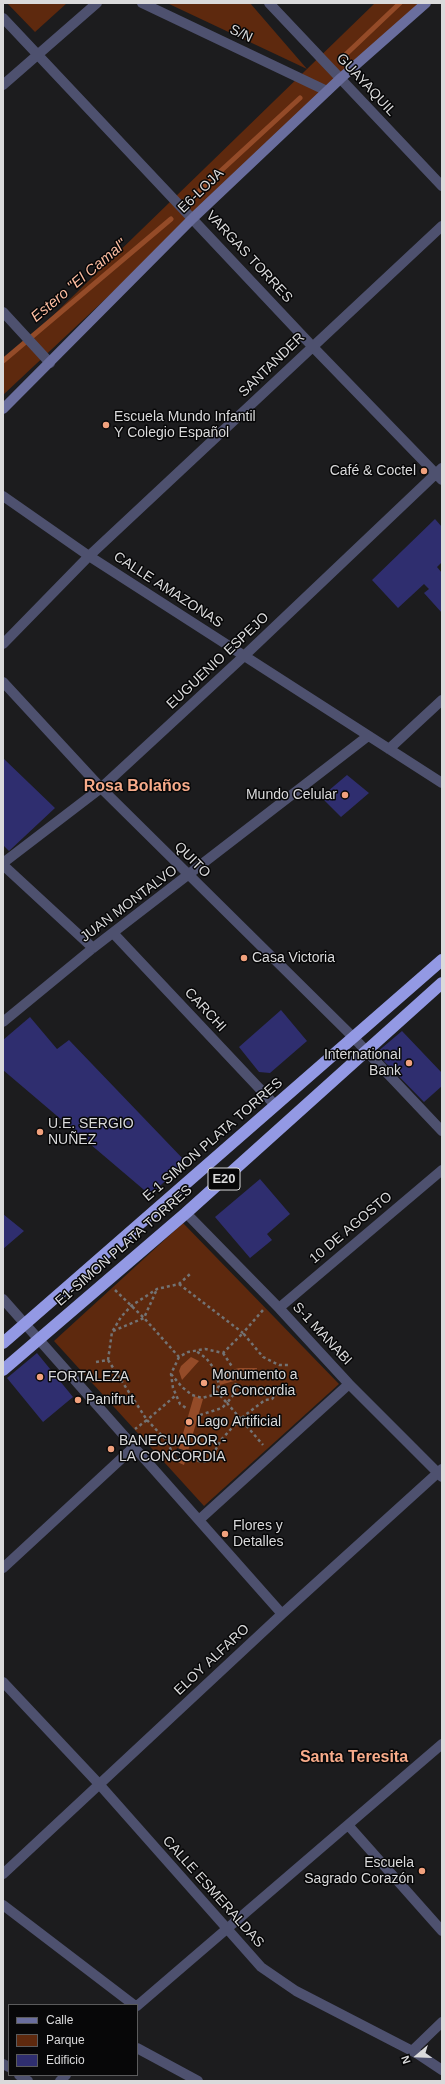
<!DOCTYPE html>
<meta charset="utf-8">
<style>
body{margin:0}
#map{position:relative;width:445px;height:2084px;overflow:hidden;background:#1c1c1e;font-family:Helvetica,sans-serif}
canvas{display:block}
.frame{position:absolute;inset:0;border:4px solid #dadadb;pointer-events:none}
.legend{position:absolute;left:8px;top:2004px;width:130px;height:72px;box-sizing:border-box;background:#070708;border:1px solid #5b5b5c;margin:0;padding:5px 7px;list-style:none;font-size:12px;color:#dadadb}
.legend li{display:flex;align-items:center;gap:8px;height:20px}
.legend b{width:20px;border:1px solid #5b5b5c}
.north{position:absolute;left:397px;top:2036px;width:40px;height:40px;-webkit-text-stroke:3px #070708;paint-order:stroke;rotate:251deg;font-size:11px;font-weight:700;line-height:16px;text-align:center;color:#dadadb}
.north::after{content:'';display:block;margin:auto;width:14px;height:18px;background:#dadadb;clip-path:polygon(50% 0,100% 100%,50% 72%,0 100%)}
</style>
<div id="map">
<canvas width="445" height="2084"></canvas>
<div class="frame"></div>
<ul class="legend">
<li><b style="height:5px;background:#6a6e9e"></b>Calle</li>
<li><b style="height:11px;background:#5e290e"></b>Parque</li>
<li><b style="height:11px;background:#2f2e6f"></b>Edificio</li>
</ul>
<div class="north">N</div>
</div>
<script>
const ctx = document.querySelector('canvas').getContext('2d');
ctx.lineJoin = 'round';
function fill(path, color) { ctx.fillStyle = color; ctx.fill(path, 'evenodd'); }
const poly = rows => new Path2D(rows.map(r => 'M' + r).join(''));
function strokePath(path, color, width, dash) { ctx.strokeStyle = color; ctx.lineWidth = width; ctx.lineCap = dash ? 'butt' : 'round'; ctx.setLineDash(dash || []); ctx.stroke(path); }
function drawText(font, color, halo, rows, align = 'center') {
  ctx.font = font + ' Helvetica,sans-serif'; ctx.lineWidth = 3; ctx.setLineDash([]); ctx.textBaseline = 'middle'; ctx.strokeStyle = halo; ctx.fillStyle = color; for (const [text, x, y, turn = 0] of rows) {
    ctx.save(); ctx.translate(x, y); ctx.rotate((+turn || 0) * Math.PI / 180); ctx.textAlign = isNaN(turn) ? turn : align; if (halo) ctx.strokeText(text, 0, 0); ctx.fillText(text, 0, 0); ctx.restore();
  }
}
fill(poly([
 [7,3,67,3,35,32],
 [167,3,250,3,307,69,375,3,421,3,3,395,3,364,307,69],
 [183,1223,339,1384,204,1506,54,1341]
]), '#5e290e');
fill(poly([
 [191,1357,199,1361,182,1380,179,1371,181,1366],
 [239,1368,257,1368,256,1379,241,1379,220,1385,217,1374],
 [194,1396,203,1399,184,1465,175,1461]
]), '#944b28');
fill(poly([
 [177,1448,190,1452,187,1462,175,1457]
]), '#1c1c1e');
strokePath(poly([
 [341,59,400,3],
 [200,190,300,98],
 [3,361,171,219]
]), '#944b28', 5);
fill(poly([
 [435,519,442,527,442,562,437,567,442,573,442,613,424,593,429,589,424,584,398,608,372,580],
 [3,758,55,808,9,851,3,845],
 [347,775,369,793,341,817,321,797],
 [281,1010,307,1041,270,1073,259,1072,239,1047],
 [30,1017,57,1049,69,1040,186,1162,150,1195,3,1070,3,1040],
 [402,1031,442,1073,442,1086,424,1102,376,1053],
 [260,1179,290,1214,267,1234,272,1240,250,1258,215,1217],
 [3,1214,24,1231,3,1249],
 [37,1353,73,1397,43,1422,7,1378]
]), '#2f2e6f');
strokePath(poly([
 [179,1284,243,1333,263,1310],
 [115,1290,144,1318,179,1357,188,1352,205,1349,223,1353,243,1333,263,1357,279,1365,288,1365],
 [113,1331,144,1318,157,1289],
 [223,1353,233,1368],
 [179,1357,171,1374,173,1388,180,1404,186,1408],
 [108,1360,147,1420,135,1429],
 [96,1362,108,1360,112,1332,121,1317,131,1306,157,1289,179,1284,190,1274],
 [171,1374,182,1387,192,1395,202,1398,213,1395,219,1386,216,1371,206,1358,196,1351],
 [216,1391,227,1403,234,1394,236,1383],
 [200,1415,222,1408,227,1403,263,1445],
 [171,1450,167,1441,147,1420,175,1396],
 [192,1458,201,1462,207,1461,211,1458,221,1440,240,1419,265,1400,272,1399,281,1388,289,1388]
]), '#737374', 2.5, [3, 3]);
strokePath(poly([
 [142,3,327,91],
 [269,3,442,186],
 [3,18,312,346,442,480],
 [3,85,97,3],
 [3,312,50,363],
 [3,496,89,556,442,783],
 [3,644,89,556,442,226],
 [3,682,101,788,353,1037,442,1131],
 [389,749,442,700],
 [3,863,101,788,244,656,442,468],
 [3,865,93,948],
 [114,934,275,1105],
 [3,1022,93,948,368,736],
 [186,1213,279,1308,349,1384,442,1477],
 [3,1299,282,1614],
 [279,1308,442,1170],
 [199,1520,349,1384],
 [3,1568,134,1447],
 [3,1682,99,1784,261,1967,296,1991,418,2054,442,2070],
 [348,1825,442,1931],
 [3,1874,282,1614,442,1469],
 [3,1905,134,2005],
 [137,2006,442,1744],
 [137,2048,198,2081],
 [412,2051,442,2022],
 [3,2064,9,2067],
 [19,2075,28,2081],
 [60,2081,66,2075]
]), '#4e516f', 10);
strokePath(poly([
 [3,409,193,218,341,78,426,3]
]), '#6a6e9e', 10);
strokePath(poly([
 [3,1343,442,960],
 [3,1370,186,1213,442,983]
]), '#9399e4', 12);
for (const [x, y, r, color] of [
 [106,425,4,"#f1a17d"],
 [424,471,4,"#f1a17d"],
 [345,795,4,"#f1a17d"],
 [244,958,4,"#f1a17d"],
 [409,1063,4,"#f1a17d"],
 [40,1132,4,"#f1a17d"],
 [40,1377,4,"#f1a17d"],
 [204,1383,4,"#f1a17d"],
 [78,1400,4,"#f1a17d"],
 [189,1422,4,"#f1a17d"],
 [111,1449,4,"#f1a17d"],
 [225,1534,4,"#f1a17d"],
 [422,1871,4,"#f1a17d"]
]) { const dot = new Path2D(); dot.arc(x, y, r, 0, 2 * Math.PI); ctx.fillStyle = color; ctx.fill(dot); strokePath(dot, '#070708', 1.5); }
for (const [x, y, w] of [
 [224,1179,32]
]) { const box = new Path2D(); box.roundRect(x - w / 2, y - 11, w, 22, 3); ctx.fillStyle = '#070708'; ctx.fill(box); strokePath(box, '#dadadb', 1); }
drawText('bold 13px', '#dadadb', null, [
 ["E20",224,1179]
]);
drawText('14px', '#dadadb', '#070708', [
 ["S/N",241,34,25],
 ["GUAYAQUIL",366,85,47],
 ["E6-LOJA",201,191,-44],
 ["VARGAS TORRES",249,257,47],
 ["SANTANDER",272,365,-44],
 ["CALLE AMAZONAS",168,590,33],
 ["EUGUENIO ESPEJO",218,661,-43],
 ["QUITO",192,860,45],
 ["JUAN MONTALVO",129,904,-37],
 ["CARCHI",205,1010,47],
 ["E-1 SIMON PLATA TORRES",213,1140,-41],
 ["10 DE AGOSTO",351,1228,-40],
 ["E1-SIMON PLATA TORRES",124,1246,-41],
 ["S-1 MANABI",322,1334,47],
 ["ELOY ALFARO",212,1660,-43],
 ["CALLE ESMERALDAS",213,1892,48]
]);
drawText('14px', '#dadadb', '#070708', [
 ["Escuela Mundo Infantil",114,417],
 ["Y Colegio Español",114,433],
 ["Café & Coctel",416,471,"right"],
 ["Mundo Celular",337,795,"right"],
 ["Casa Victoria",252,958],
 ["International",401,1055,"right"],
 ["Bank",401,1071,"right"],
 ["U.E. SERGIO",48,1124],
 ["NUÑEZ",48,1140],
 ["Monumento a",212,1375],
 ["La Concordia",212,1391],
 ["FORTALEZA",48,1377],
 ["Panifrut",86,1400],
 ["Lago Artificial",197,1422],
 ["BANECUADOR -",119,1441],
 ["LA CONCORDIA",119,1457],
 ["Flores y",233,1526],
 ["Detalles",233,1542],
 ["Escuela",414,1863,"right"],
 ["Sagrado Corazón",414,1879,"right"]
], 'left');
drawText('italic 15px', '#fdbda1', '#070708', [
 ["Estero \"El Camal\"",79,281,-40]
]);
drawText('bold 16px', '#f7ab8a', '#070708', [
 ["Rosa Bolaños",137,787],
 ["Santa Teresita",354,1758]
]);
</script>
